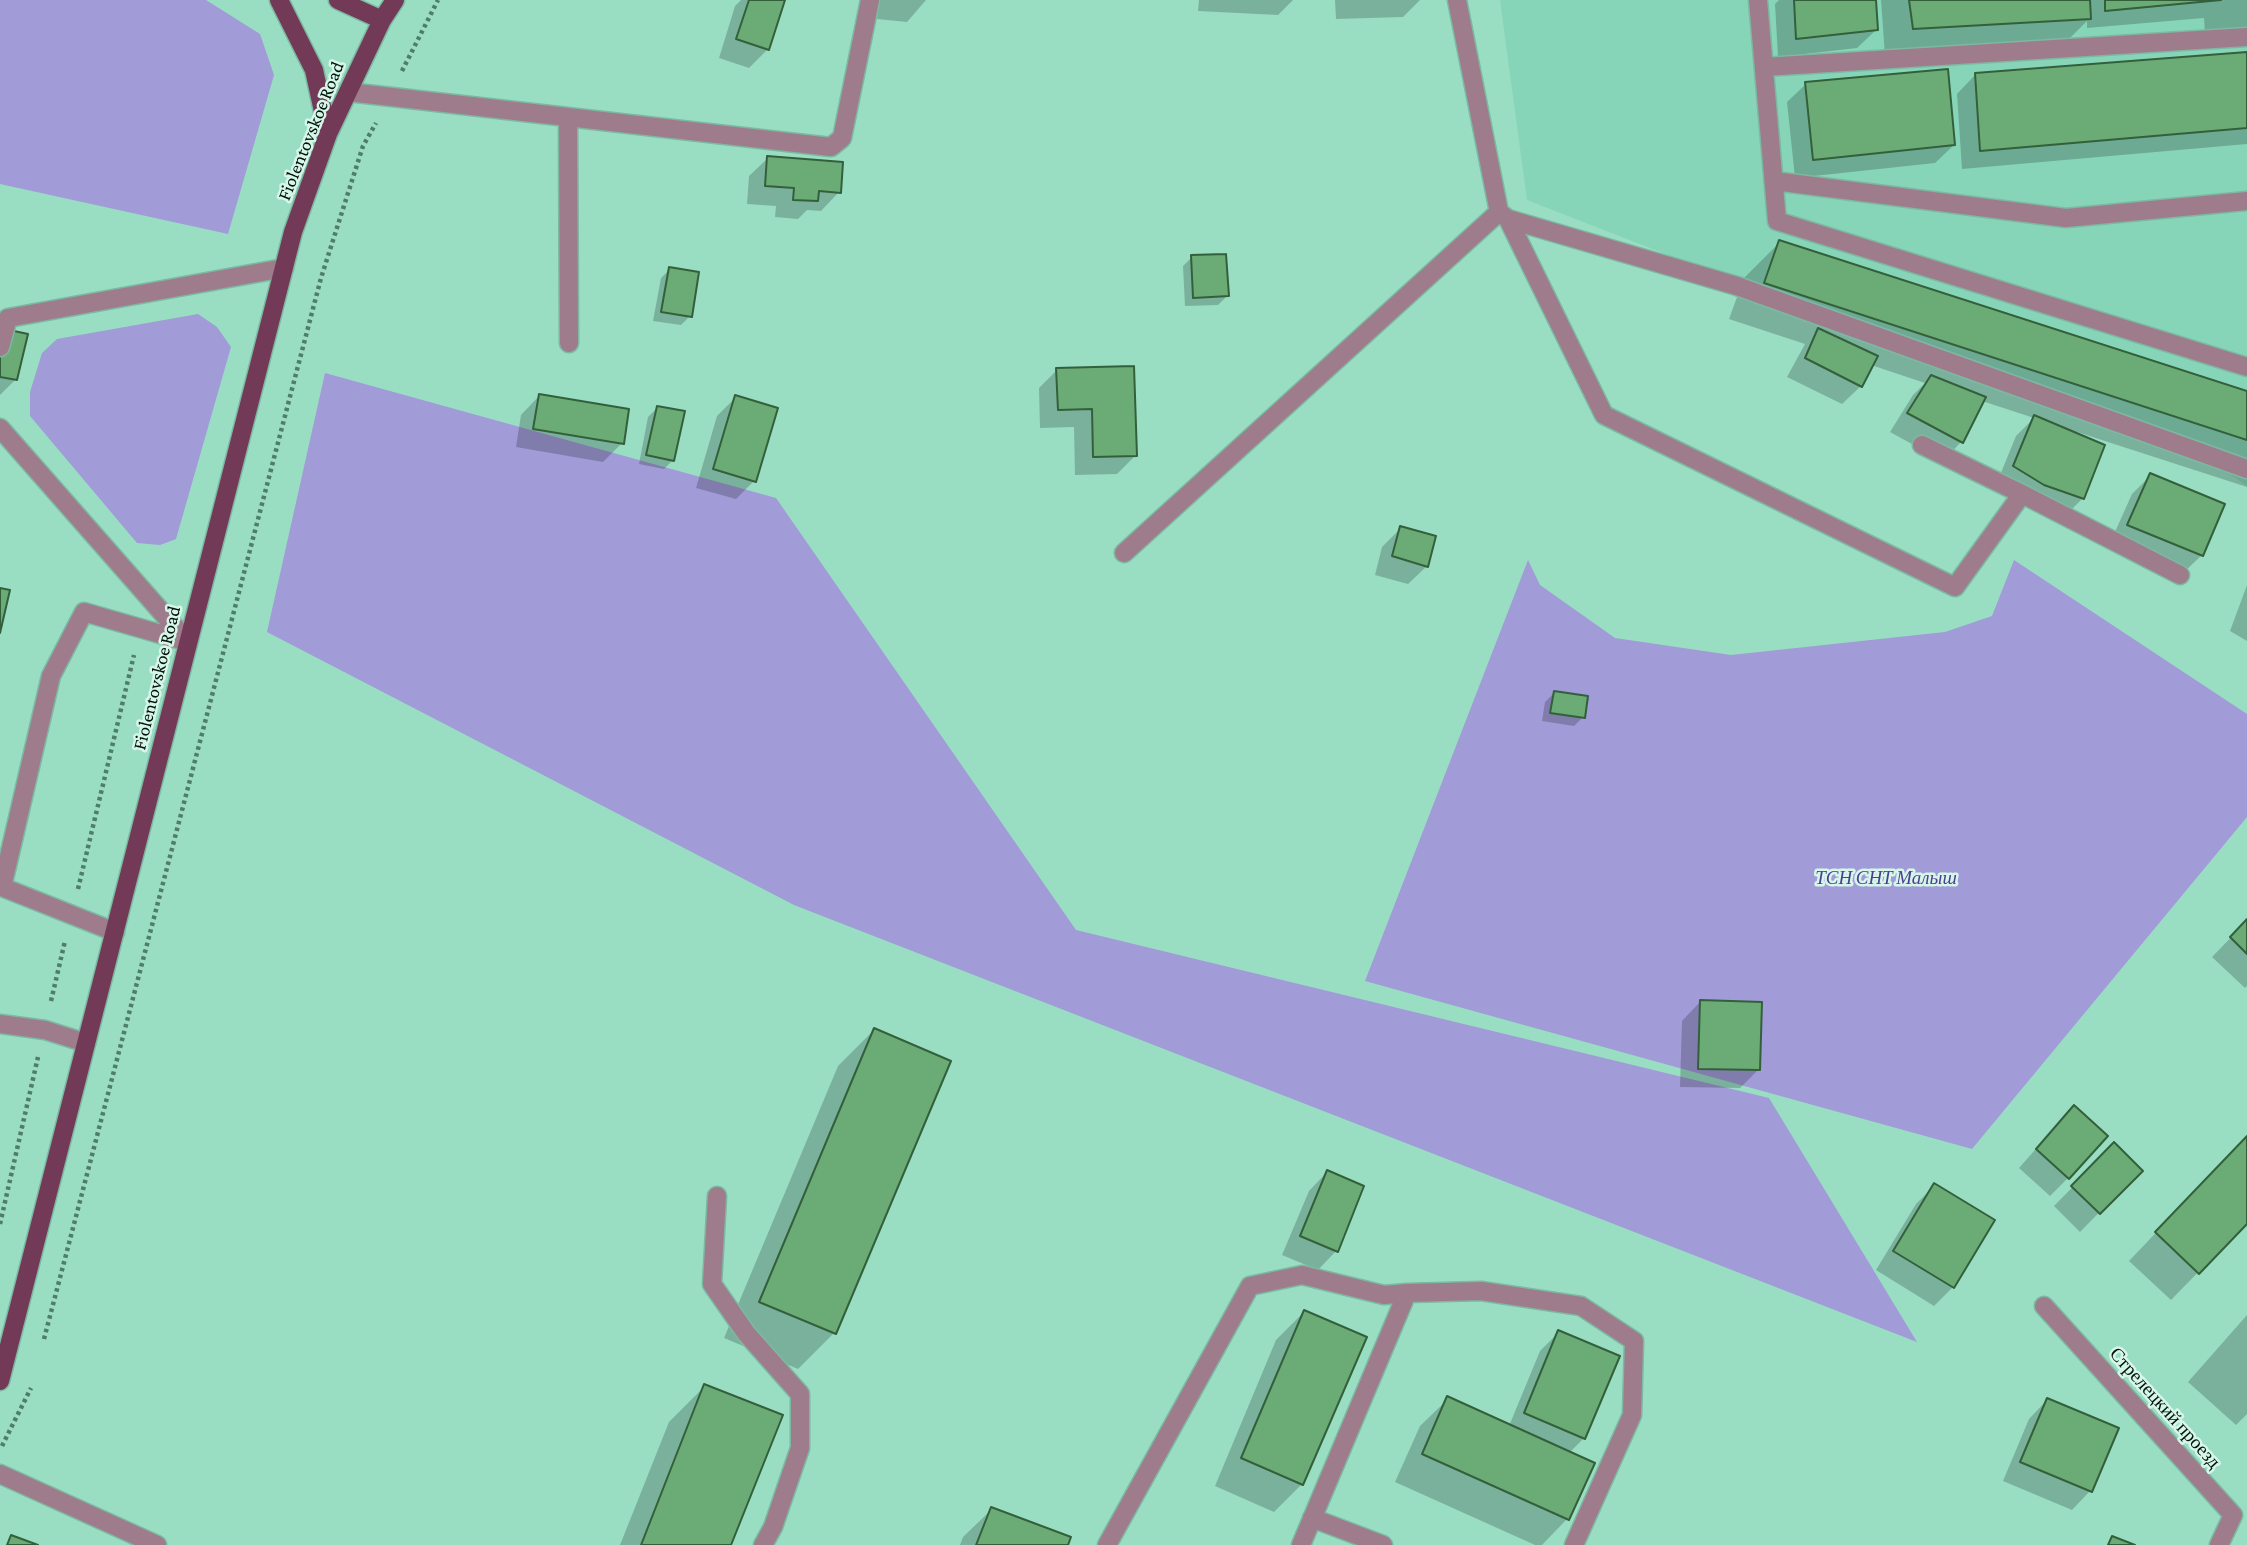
<!DOCTYPE html>
<meta charset="utf-8">
<style>
body{margin:0}
canvas{display:block;background:#99ddc3}
</style>
<canvas width="2247" height="1545"></canvas>
<script>
const ctx = document.querySelector('canvas').getContext('2d');
ctx.lineJoin = 'round';
function fill(path, color) { ctx.fillStyle = color; ctx.fill(path, 'evenodd'); }
const poly = rows => new Path2D(rows.map(r => 'M' + r).join(''));
function strokePath(path, color, width, dash) { ctx.strokeStyle = color; ctx.lineWidth = width; ctx.lineCap = dash ? 'butt' : 'round'; ctx.setLineDash(dash || []); ctx.stroke(path); }
function drawText(font, color, halo, rows, align = 'center') {
  ctx.font = font + ' "Crimson Pro",serif'; ctx.lineWidth = 5; ctx.setLineDash([]); ctx.textBaseline = 'middle'; ctx.strokeStyle = halo; ctx.fillStyle = color; for (const [text, x, y, turn = 0] of rows) {
    ctx.save(); ctx.translate(x, y); ctx.rotate((+turn || 0) * Math.PI / 180); ctx.textAlign = isNaN(turn) ? turn : align; if (halo) ctx.strokeText(text, 0, 0); ctx.fillText(text, 0, 0); ctx.restore();
  }
}
fill(poly([
 [1500,0,2247,0,2247,486,2231,475,1527,200]
]), '#87d5b8');
fill(poly([
 [0,0,206,0,260,34,274,75,228,234,0,184],
 [198,314,217,327,231,347,176,539,160,545,137,543,30,416,30,392,42,353,57,339],
 [325,373,776,498,1076,930,1769,1098,1917,1342,794,905,267,632],
 [1528,560,1540,585,1615,638,1731,655,1945,632,1992,616,2014,560,2247,714,2247,817,1972,1149,1365,981]
]), '#a19bd8');
fill(poly([
 [741,0,784,0,768,49,749,68,719,58,735,6],
 [879,0,926,0,907,22,877,19],
 [1199,0,1293,0,1278,15,1198,11],
 [1335,0,1420,0,1403,17,1336,19],
 [1779,0,1874,0,1876,30,1857,48,1778,57,1775,4],
 [1881,0,2247,0,2247,30,2205,34,2204,18,2087,28,2087,21,2062,46,1885,56],
 [2247,53,2247,144,1962,169,1957,94,1975,75],
 [1806,84,1954,145,1935,163,1795,178,1787,102],
 [768,158,839,192,821,211,807,210,798,219,775,217,776,206,747,204,749,176],
 [1780,242,2247,393,2247,487,2077,432,2083,498,2064,517,1996,485,2016,436,2034,418,1982,401,1961,442,1943,461,1890,432,1913,395,1925,383,1871,365,1861,386,1842,404,1787,377,1805,344,1729,319,1744,278],
 [1192,257,1227,296,1218,305,1185,306,1183,266],
 [670,269,690,316,681,325,653,321,661,278],
 [0,329,15,380,0,395],
 [1057,370,1135,456,1117,474,1075,475,1074,427,1040,428,1039,388],
 [539,396,622,443,603,462,516,447,521,415],
 [736,397,754,481,736,499,696,488,717,416],
 [657,408,673,460,664,469,639,464,648,417],
 [2151,475,2202,555,2183,573,2110,543,2132,494],
 [1401,528,1427,566,1408,584,1375,575,1382,547],
 [2247,585,2247,641,2230,631],
 [1554,693,1583,717,1574,726,1542,721,1545,702],
 [2247,921,2247,986,2245,988,2212,957],
 [1700,1002,1758,1070,1740,1088,1680,1087,1682,1021],
 [874,1030,834,1333,798,1369,724,1338,838,1066],
 [2056,1126,2068,1178,2050,1196,2019,1168],
 [2247,1137,2247,1222,2171,1300,2129,1261],
 [2114,1145,2140,1171,2080,1232,2054,1206],
 [1327,1172,1336,1251,1318,1270,1282,1255,1309,1191],
 [1935,1185,1993,1221,1953,1287,1934,1306,1876,1270,1916,1204],
 [1304,1312,1302,1484,1274,1512,1215,1486,1276,1340],
 [2247,1315,2247,1414,2236,1425,2188,1382],
 [1559,1332,1584,1438,1569,1453,1593,1464,1567,1519,1542,1545,1535,1545,1395,1482,1420,1426,1448,1399,1509,1426,1540,1351],
 [705,1386,729,1545,620,1545,669,1422],
 [2047,1400,2090,1491,2072,1510,2003,1481,2029,1419],
 [991,1510,1066,1545,960,1545,963,1537]
]), '#0003');
const building = poly([
 [749,0,785,0,769,50,736,39,749,0],
 [1794,0,1876,0,1878,30,1796,39,1794,0],
 [1909,0,2090,0,2091,19,1913,29,1909,0],
 [2105,0,2221,0,2105,11,2105,0],
 [2247,52,2247,128,1980,151,1975,73,2247,52],
 [1948,69,1955,145,1813,160,1805,82,1948,69],
 [767,156,843,162,841,193,819,191,818,201,793,200,794,188,765,186,767,156],
 [1779,240,2247,391,2247,440,1764,283,1779,240],
 [1226,254,1229,296,1193,298,1191,255,1226,254],
 [669,267,699,272,692,317,661,312,669,267],
 [0,328,28,334,17,380,0,377,0,328],
 [1818,328,1878,356,1862,387,1805,358,1818,328],
 [1134,366,1137,456,1093,457,1092,409,1058,410,1056,368,1134,366],
 [1931,375,1986,397,1963,443,1907,413,1931,375],
 [539,394,629,409,624,444,533,429,539,394],
 [735,395,778,408,756,482,713,469,735,395],
 [657,406,685,411,674,461,646,455,657,406],
 [2034,415,2105,445,2084,499,2044,485,2013,466,2034,415],
 [2150,473,2225,504,2203,556,2127,525,2150,473],
 [1400,526,1436,536,1428,567,1392,556,1400,526],
 [0,588,10,590,0,633,0,588],
 [1554,691,1588,696,1585,718,1550,713,1554,691],
 [2247,919,2247,954,2230,937,2247,919],
 [1700,1000,1762,1002,1760,1070,1698,1069,1700,1000],
 [874,1028,951,1061,836,1334,759,1302,874,1028],
 [2074,1105,2108,1136,2069,1179,2036,1149,2074,1105],
 [2247,1136,2247,1224,2199,1274,2155,1232,2247,1136],
 [2114,1142,2143,1171,2100,1214,2071,1186,2114,1142],
 [1327,1170,1364,1186,1338,1252,1300,1236,1327,1170],
 [1934,1183,1995,1220,1954,1288,1893,1251,1934,1183],
 [1304,1310,1367,1337,1303,1485,1241,1458,1304,1310],
 [1558,1330,1620,1356,1585,1439,1524,1413,1558,1330],
 [704,1384,783,1415,731,1545,641,1545,704,1384],
 [1447,1396,1595,1463,1569,1520,1422,1454,1447,1396],
 [2047,1398,2119,1428,2092,1492,2020,1462,2047,1398],
 [991,1507,1071,1537,1068,1545,976,1545,991,1507],
 [11,1535,38,1545,7,1545,11,1535],
 [2112,1536,2135,1545,2108,1545,2112,1536]
]);
fill(building, '#6bac76');
strokePath(building, '#33603b', 2);
const minor = poly([
 [1457,0,1499,212,1508,219,1737,286,2247,469],
 [1758,0,1777,221,2247,367],
 [1764,67,2247,37],
 [348,92,831,147,842,138,870,0],
 [568,117,569,343],
 [1774,181,2066,218,2247,201],
 [1508,219,1604,415,1955,587,2022,494,1922,445],
 [0,347,8,318,284,268],
 [0,428,188,642],
 [2022,494,2180,575],
 [1124,553,1499,212],
 [115,932,2,887,51,676,84,612,188,642],
 [0,1024,45,1030,86,1043],
 [717,1196,712,1284,746,1333,800,1394,800,1448,773,1527,763,1545],
 [1407,1293,1481,1291,1581,1306,1634,1341,1632,1415,1574,1545],
 [2044,1306,2233,1515,2219,1545],
 [0,1474,157,1545],
 [1312,1518,1383,1545],
 [1107,1545,1250,1286,1302,1275,1384,1295,1407,1293,1301,1545]
]);
const major = poly([
 [279,0,314,70,328,134],
 [338,0,382,20],
 [0,1381,293,232,328,134,382,20,395,0]
]);
strokePath(minor, '#7db8a2', 21);
strokePath(major, '#7db8a2', 21);
strokePath(poly([
 [402,71,438,0],
 [78,889,134,655],
 [51,1001,65,941],
 [0,1224,38,1057],
 [44,1339,321,278,363,146,376,123],
 [2,1446,31,1388]
]), '#507c6a', 4.5, [3.5, 3.5]);
strokePath(minor, '#9e7c8c', 18);
strokePath(major, '#723a57', 18);
drawText('19px', '#00120a', '#d5f6e8', [
 ["Fiolentovskoe Road",311,131,-68],
 ["Fiolentovskoe Road",157,678,-76],
 ["Стрелецкий проезд",2165,1408,48]
]);
drawText('italic 19px', '#4e3d92', '#d5f6e8', [
 ["ТСН СНТ Малыш",1886,878]
]);
</script>
